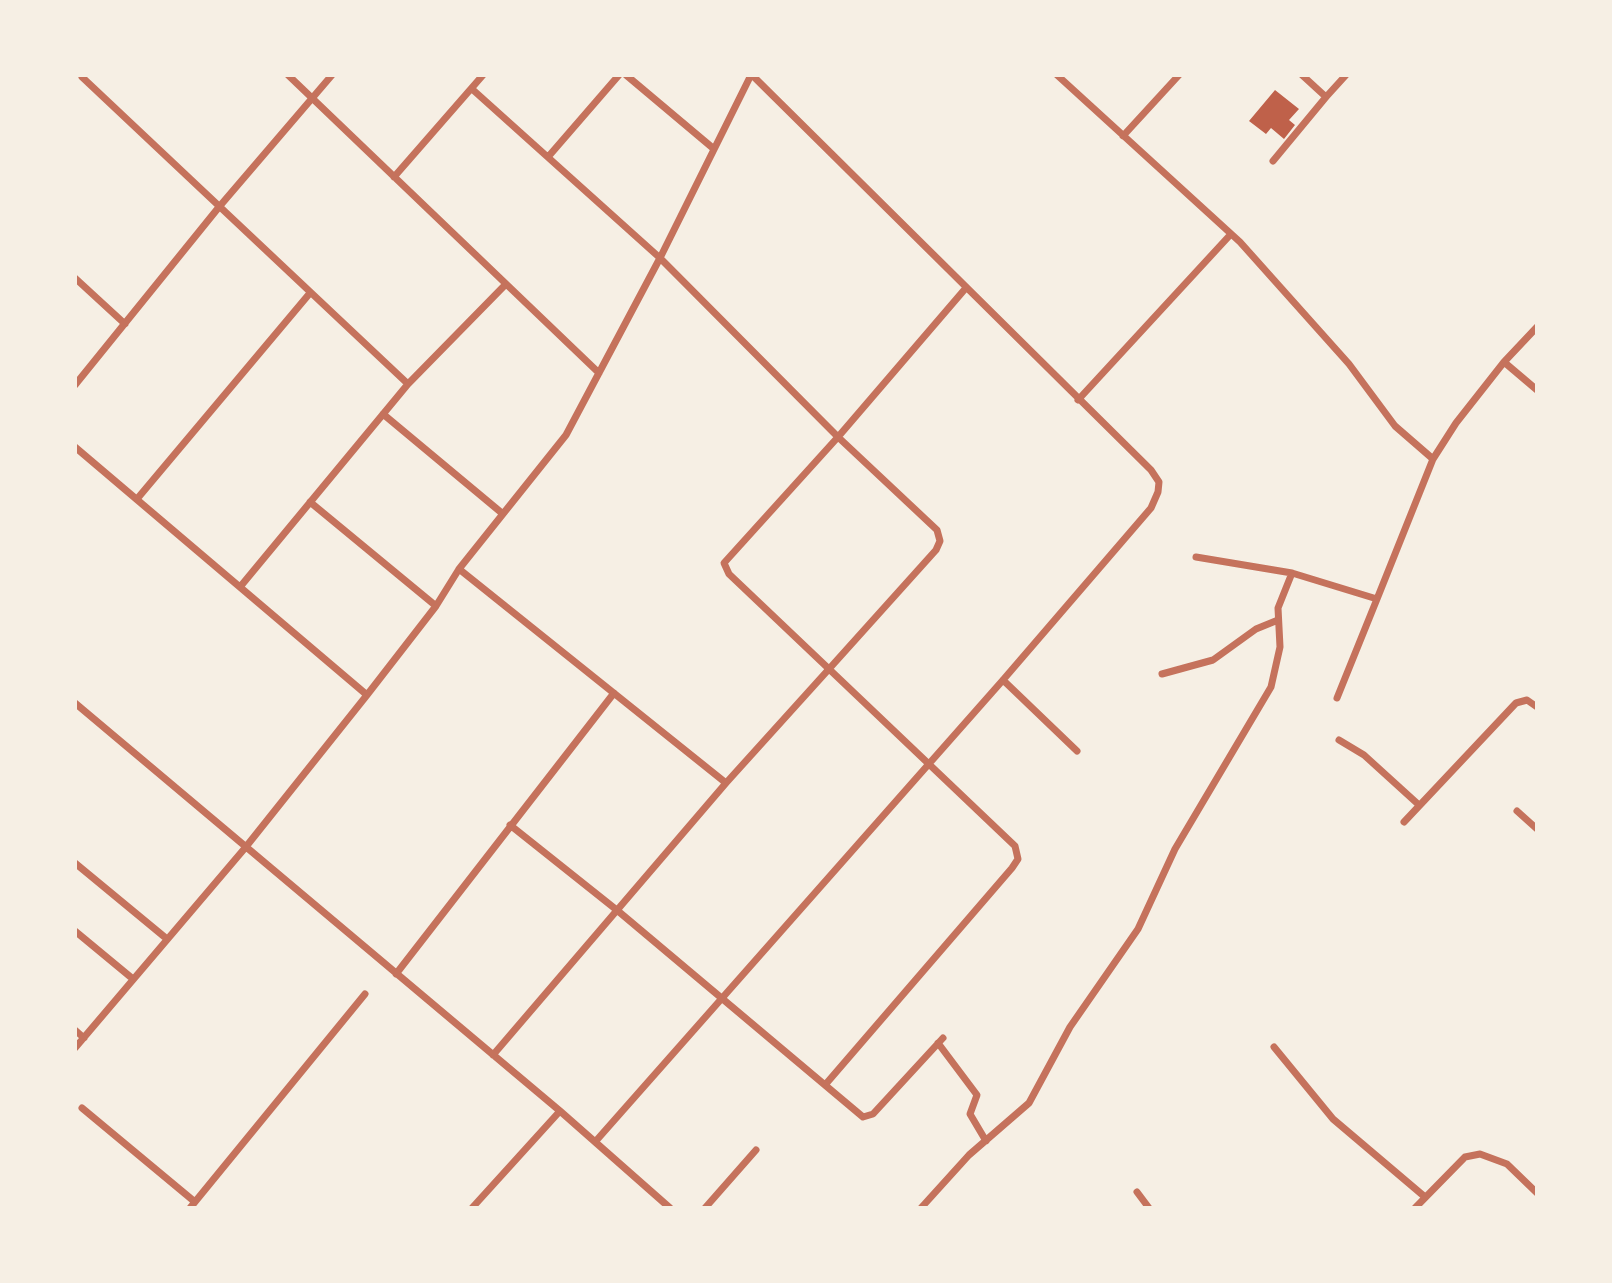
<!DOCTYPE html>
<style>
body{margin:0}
#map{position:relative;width:1612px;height:1283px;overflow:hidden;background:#f6efe4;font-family:Barlow,sans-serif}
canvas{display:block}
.frame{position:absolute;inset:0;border:77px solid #f6efe4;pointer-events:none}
</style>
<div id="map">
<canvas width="1612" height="1283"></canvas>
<div class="frame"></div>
</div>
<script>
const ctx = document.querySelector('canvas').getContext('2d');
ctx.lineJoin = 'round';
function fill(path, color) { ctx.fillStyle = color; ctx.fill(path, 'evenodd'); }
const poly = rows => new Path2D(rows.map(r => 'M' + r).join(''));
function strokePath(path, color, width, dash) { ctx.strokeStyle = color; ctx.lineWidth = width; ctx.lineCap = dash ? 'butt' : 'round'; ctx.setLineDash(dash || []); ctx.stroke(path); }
fill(poly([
 [1275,90,1299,109,1289,120,1295,125,1284,139,1271,128,1266,134,1249,121]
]), '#bf614a');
strokePath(poly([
 [288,75,599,373],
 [626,75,714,149],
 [1057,75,1240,242,1349,364,1395,426,1433,459,1456,423,1504,362,1537,390],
 [1302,75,1326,97,1346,75],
 [82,77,408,384,240,587],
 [472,89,660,258,838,437,937,530,940,541,936,550,829,669,729,574,724,563,838,437,965,289],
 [1123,136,1179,75],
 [548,157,619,75],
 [1273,161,1326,97],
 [394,177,483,75],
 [75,278,125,324],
 [1504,362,1537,327],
 [408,384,506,284],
 [75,385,219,207,332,75],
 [1078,400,1231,234],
 [383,414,503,514],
 [75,447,367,695],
 [137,499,310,293],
 [310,502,436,606],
 [1196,557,1292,573],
 [459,569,726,783,829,669,1015,846,1018,859,1012,868,825,1085],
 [1162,674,1213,660,1256,629,1278,620],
 [1003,680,1077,751],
 [1337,698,1377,599],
 [75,703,560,1111,670,1208],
 [1339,740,1364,755,1419,805],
 [1517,811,1537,829],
 [1404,822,1516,703,1527,700,1537,707],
 [510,825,618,911,863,1117,873,1114,943,1038],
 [75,863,167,939],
 [75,931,133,979],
 [396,974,614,693],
 [75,1030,84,1038],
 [938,1043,977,1095,970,1114,986,1141],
 [1274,1047,1333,1119,1425,1197],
 [75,1048,245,848,367,695,436,606,459,569,566,435,660,258,751,75],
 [493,1055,726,783],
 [82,1108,195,1202],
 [595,1142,1003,680,1151,508,1158,492,1159,482,1151,470,752,75],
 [1137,1192,1149,1208],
 [190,1208,365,994],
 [472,1208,560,1111],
 [705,1208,756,1150],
 [921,1208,969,1155,1029,1103,1070,1027,1138,929,1175,849,1271,687,1280,647,1278,608,1292,573,1377,599,1433,459],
 [1415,1208,1465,1157,1480,1154,1507,1164,1537,1193]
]), '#c5725c', 7);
</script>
